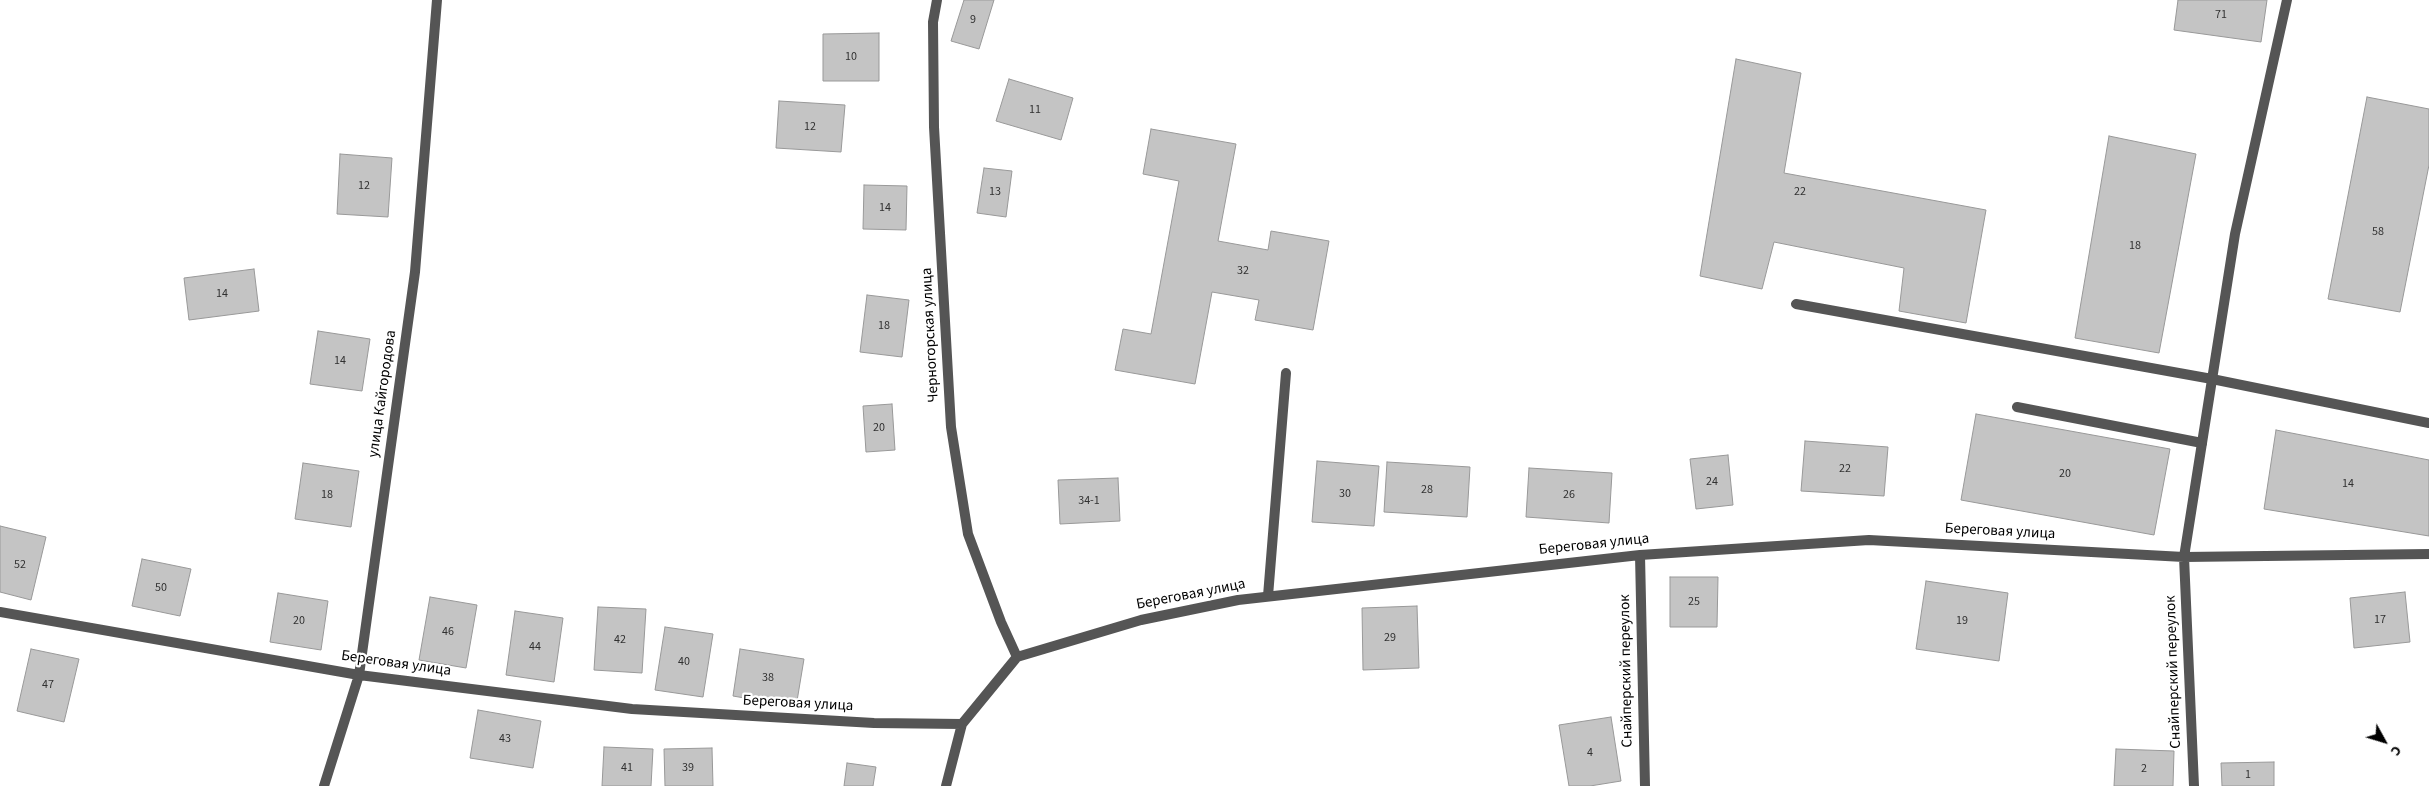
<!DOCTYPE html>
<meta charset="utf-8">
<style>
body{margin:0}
#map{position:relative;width:2429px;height:786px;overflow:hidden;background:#fff;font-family:"Source Sans 3",sans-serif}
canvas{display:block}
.north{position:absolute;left:2359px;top:716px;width:50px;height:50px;-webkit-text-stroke:4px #fff;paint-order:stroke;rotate:129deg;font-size:14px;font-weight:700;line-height:20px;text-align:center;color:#000}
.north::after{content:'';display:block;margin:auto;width:18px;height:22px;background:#000;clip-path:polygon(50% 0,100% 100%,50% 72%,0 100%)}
</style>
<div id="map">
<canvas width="2429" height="786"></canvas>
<div class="north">С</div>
</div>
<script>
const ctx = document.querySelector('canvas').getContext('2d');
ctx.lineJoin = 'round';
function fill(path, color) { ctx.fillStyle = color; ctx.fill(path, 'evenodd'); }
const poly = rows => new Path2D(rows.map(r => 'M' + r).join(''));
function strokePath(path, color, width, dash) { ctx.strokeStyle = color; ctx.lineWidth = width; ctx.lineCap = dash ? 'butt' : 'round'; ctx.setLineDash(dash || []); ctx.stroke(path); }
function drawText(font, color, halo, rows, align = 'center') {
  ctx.font = font + ' "Source Sans 3",sans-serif'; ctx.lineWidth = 4.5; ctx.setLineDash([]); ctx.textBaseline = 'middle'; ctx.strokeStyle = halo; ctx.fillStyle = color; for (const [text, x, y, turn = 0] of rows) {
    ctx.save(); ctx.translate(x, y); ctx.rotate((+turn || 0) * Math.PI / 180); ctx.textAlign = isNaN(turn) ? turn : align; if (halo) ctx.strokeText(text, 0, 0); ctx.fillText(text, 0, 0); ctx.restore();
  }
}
const building = poly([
 [964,0,994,0,979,49,951,41,964,0],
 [2178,0,2267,0,2261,42,2174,30,2178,0],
 [879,33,879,81,823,81,823,34,879,33],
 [1736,59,1801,73,1784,173,1986,210,1966,323,1899,311,1904,268,1774,242,1762,289,1700,276,1736,59],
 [1009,79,1073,98,1061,140,996,121,1009,79],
 [2367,97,2429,109,2429,165,2400,312,2328,299,2367,97],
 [779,101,845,105,841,152,776,148,779,101],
 [1151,129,1236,144,1218,241,1268,250,1271,231,1329,241,1313,330,1255,320,1259,300,1212,292,1195,384,1115,370,1123,329,1151,334,1179,181,1143,174,1151,129],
 [2109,136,2196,154,2159,353,2075,338,2109,136],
 [340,154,392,158,388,217,337,214,340,154],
 [984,168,1012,171,1006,217,977,213,984,168],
 [864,185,907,186,906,230,863,229,864,185],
 [254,269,259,311,189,320,184,278,254,269],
 [867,295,909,300,902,357,860,352,867,295],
 [318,331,370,339,362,391,310,384,318,331],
 [892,404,895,450,866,452,863,406,892,404],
 [1976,414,2170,449,2154,535,1961,500,1976,414],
 [2276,430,2429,460,2429,536,2264,509,2276,430],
 [1805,441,1888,447,1884,496,1801,491,1805,441],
 [1728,455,1733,505,1696,509,1690,459,1728,455],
 [1317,461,1379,466,1374,526,1312,522,1317,461],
 [1387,462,1470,467,1467,517,1384,512,1387,462],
 [303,463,359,471,351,527,295,519,303,463],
 [1529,468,1612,473,1609,523,1526,517,1529,468],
 [1118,478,1120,521,1060,524,1058,480,1118,478],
 [0,526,46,537,31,600,0,592,0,526],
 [142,559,191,569,180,616,132,606,142,559],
 [1670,577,1718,577,1717,627,1670,627,1670,577],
 [1926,581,2008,593,1999,661,1916,649,1926,581],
 [2405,592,2410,642,2354,648,2350,598,2405,592],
 [278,593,328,601,321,650,270,642,278,593],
 [430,597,477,605,466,668,419,660,430,597],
 [1417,606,1419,668,1363,670,1362,608,1417,606],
 [598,607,646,609,642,673,594,670,598,607],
 [515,611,563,618,554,682,506,675,515,611],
 [665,627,713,634,703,697,655,690,665,627],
 [31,649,79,659,64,722,17,711,31,649],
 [740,649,804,659,796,707,733,696,740,649],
 [478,710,541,721,533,768,470,758,478,710],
 [1611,717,1621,781,1590,786,1569,786,1559,725,1611,717],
 [604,747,653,749,651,786,602,786,604,747],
 [712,748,713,786,665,786,664,749,712,748],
 [2116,749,2174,751,2173,786,2114,786,2116,749],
 [2274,762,2274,786,2222,786,2221,763,2274,762],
 [847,763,876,767,873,786,844,786,847,763]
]);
fill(building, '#c4c4c4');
strokePath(building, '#999', 1);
strokePath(poly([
 [1796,304,2212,379,2429,423],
 [2017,407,2202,443],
 [1268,596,1286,373]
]), '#555', 10);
strokePath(poly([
 [937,0,933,22,934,127,951,427,968,534,1001,622,1017,657],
 [1640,555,1645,786],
 [0,612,359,675,632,709,874,723,962,724,1017,657,1141,620,1238,600,1640,555,1869,540,2184,557,2429,554],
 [324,786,359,675,415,272,437,0],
 [946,786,962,724],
 [2194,786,2184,557,2235,234,2287,0]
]), '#555', 10);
drawText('12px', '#313131', null, [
 ["71",2221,15],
 ["9",973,20],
 ["10",851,57],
 ["11",1035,110],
 ["12",810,127],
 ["12",364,186],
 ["13",995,192],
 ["22",1800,192],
 ["14",885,208],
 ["58",2378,232],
 ["18",2135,246],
 ["32",1243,271],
 ["14",222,294],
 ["18",884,326],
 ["14",340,361],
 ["20",879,428],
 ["22",1845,469],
 ["20",2065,474],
 ["24",1712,482],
 ["14",2348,484],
 ["28",1427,490],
 ["30",1345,494],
 ["18",327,495],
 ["26",1569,495],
 ["34-1",1089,501],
 ["52",20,565],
 ["50",161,588],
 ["25",1694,602],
 ["17",2380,620],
 ["20",299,621],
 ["19",1962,621],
 ["46",448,632],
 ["29",1390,638],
 ["42",620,640],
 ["44",535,647],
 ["40",684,662],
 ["38",768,678],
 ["47",48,685],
 ["43",505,739],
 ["4",1590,753],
 ["41",627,768],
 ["39",688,768],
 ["2",2144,769],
 ["1",2248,775]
]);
drawText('15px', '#000', '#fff', [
 ["Черногорская улица",931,335,-93],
 ["улица Кайгородова",383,394,-82],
 ["Береговая улица",2000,532,3],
 ["Береговая улица",1594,545,-6],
 ["Береговая улица",1191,595,-11],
 ["Береговая улица",396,664,8],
 ["Снайперский переулок",1627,671,-91],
 ["Снайперский переулок",2174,672,-92],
 ["Береговая улица",798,704,3]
]);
</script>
